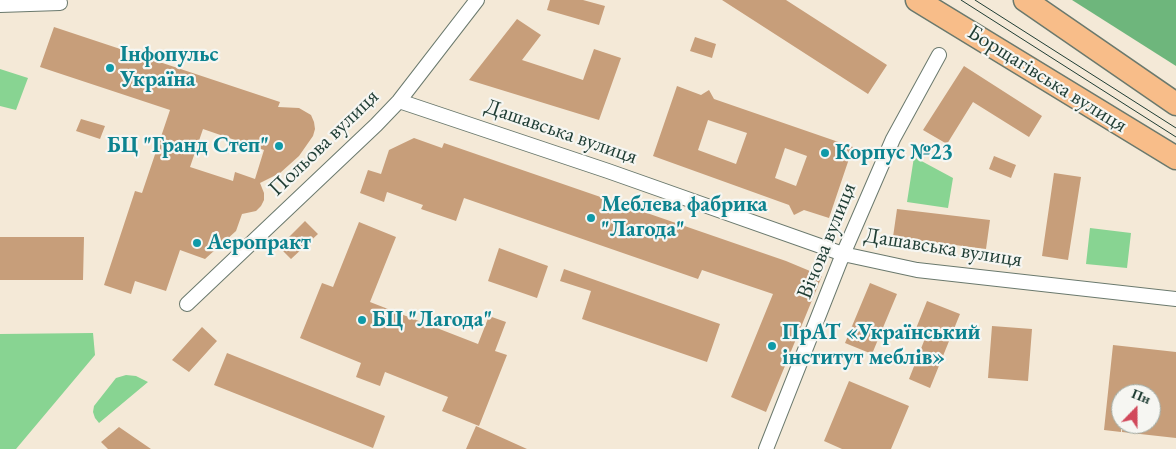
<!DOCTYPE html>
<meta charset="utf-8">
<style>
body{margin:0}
#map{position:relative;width:1176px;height:449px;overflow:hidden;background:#f4e9d7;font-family:"EB Garamond",serif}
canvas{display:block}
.north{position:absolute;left:1111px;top:384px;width:50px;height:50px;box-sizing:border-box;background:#f6f6f2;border:1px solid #a0aca6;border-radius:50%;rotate:22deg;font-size:14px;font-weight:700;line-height:20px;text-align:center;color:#1f3d34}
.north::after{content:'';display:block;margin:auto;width:18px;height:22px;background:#d1495b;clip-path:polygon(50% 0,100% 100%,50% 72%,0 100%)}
</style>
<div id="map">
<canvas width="1176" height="449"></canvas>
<div class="north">Пн</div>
</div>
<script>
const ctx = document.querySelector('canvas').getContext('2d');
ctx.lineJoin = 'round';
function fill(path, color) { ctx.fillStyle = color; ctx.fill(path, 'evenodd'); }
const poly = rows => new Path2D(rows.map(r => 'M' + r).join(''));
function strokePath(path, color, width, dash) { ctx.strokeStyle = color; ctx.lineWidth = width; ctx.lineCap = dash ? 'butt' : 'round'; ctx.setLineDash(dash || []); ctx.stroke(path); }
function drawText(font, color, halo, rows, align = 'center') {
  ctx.font = font + ' "EB Garamond",serif'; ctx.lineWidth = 4.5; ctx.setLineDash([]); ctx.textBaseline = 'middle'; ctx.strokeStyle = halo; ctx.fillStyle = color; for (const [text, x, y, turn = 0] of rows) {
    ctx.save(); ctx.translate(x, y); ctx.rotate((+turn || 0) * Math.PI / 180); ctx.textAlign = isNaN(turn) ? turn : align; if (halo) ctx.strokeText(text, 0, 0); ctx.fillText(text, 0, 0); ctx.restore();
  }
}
fill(poly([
 [0,69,28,78,16,110,0,106],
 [914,157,953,178,948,208,907,202],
 [1090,228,1131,233,1127,268,1086,264],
 [93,333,95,355,16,449,0,449,0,334],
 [126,375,136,376,148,382,99,423,95,418,93,412,94,406,116,378]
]), '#88d492');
fill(poly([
 [1072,0,1176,0,1176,66]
]), '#6eb67c');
fill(poly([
 [550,0,583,0,605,6,599,25,547,10],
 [722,0,786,0,887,65,868,94],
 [517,19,541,35,522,60,583,80,594,49,621,58,599,120,469,80],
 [54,27,280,102,278,107,299,108,311,115,314,122,315,129,313,136,299,156,280,173,260,183,264,193,264,200,261,206,256,211,242,214,236,231,205,259,180,250,166,291,135,281,131,294,104,285,135,191,142,193,170,110,40,67],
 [203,129,264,150,255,179,235,172,233,181,190,167],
 [695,37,716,44,712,58,690,51],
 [964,66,1042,116,1029,137,973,102,947,144,923,130],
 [677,86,701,95,709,90,714,99,853,147,829,218,804,210,794,215,789,205,653,156],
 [708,120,747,133,736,164,698,150],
 [785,148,807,156,796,186,775,178],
 [81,119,105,126,100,139,76,131],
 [414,138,442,148,444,143,786,261,822,276,766,412,731,397,773,294,702,270,698,279,464,198,456,221,421,209,423,205,387,192,384,202,360,193,368,170,381,174,389,150],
 [994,156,1016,165,1011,178,989,169],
 [1054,173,1081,177,1068,260,1042,256],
 [897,209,990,220,986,249,893,237],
 [305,221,318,234,291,259,279,247],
 [359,222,396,237,370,302,478,344,489,316,506,322,495,351,507,355,479,426,442,411,448,397,385,372,380,386,356,377,361,363,300,338,322,283,333,287],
 [0,237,84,237,83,280,0,280],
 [499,248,548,266,537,298,488,281],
 [564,269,720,324,707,362,582,319,591,291,560,281],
 [870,283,897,294,872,354,845,343],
 [927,301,960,314,930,388,909,379,924,341,913,336],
 [992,326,1032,329,1028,381,988,378],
 [202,327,217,341,189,372,172,360],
 [1113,345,1176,352,1176,438,1122,432,1122,424,1151,424,1151,394,1121,394,1121,432,1104,430],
 [227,353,385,416,373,448,214,385],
 [849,381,909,406,891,449,842,449,824,441],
 [476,426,527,449,466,449],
 [119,427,151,449,108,449,101,442]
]), '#c79e7a');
const street = poly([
 [0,5,60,3],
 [399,101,608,171,843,254,917,270,1176,299],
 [187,304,376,125,399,101,477,0],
 [766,449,841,259,893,139,939,55]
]);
const primary = poly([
 [917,0,1176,158],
 [1025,0,1176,104]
]);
strokePath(street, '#6a796d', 16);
strokePath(primary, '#6a796d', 25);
strokePath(street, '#fff', 14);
strokePath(primary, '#f8bd89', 22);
strokePath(poly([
 [961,0,1176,137],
 [975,0,1176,128]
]), '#1f3d34', 1);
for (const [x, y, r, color] of [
 [110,68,5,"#0f9aa8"],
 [279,146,5,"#0f9aa8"],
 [825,153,5,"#0f9aa8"],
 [591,218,5,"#0f9aa8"],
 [197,243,5,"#0f9aa8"],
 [362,320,5,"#0f9aa8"],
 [772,346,5,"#0f9aa8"]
]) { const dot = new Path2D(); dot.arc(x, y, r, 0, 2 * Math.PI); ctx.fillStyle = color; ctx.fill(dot); strokePath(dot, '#f6f6f2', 2); }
drawText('bold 22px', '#0d838f', '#f6f6f2', [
 ["Інфопульс",120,55],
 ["Україна",120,80],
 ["БЦ \"Гранд Степ\"",269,146,"right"],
 ["Корпус №23",835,153],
 ["Меблева фабрика",601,205],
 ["\"Лагода\"",601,230],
 ["Аеропракт",207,243],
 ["БЦ \"Лагода\"",372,320],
 ["ПрАТ «Український",782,333],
 ["інститут меблів»",782,358]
], 'left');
drawText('22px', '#1f3d34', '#f6f6f2', [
 ["Борщагівська вулиця",1047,79,32],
 ["Дашавська вулиця",561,132,19],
 ["Польова вулиця",324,143,-44],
 ["Вічова вулиця",827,241,-68],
 ["Дашавська вулиця",943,248,9]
]);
</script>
